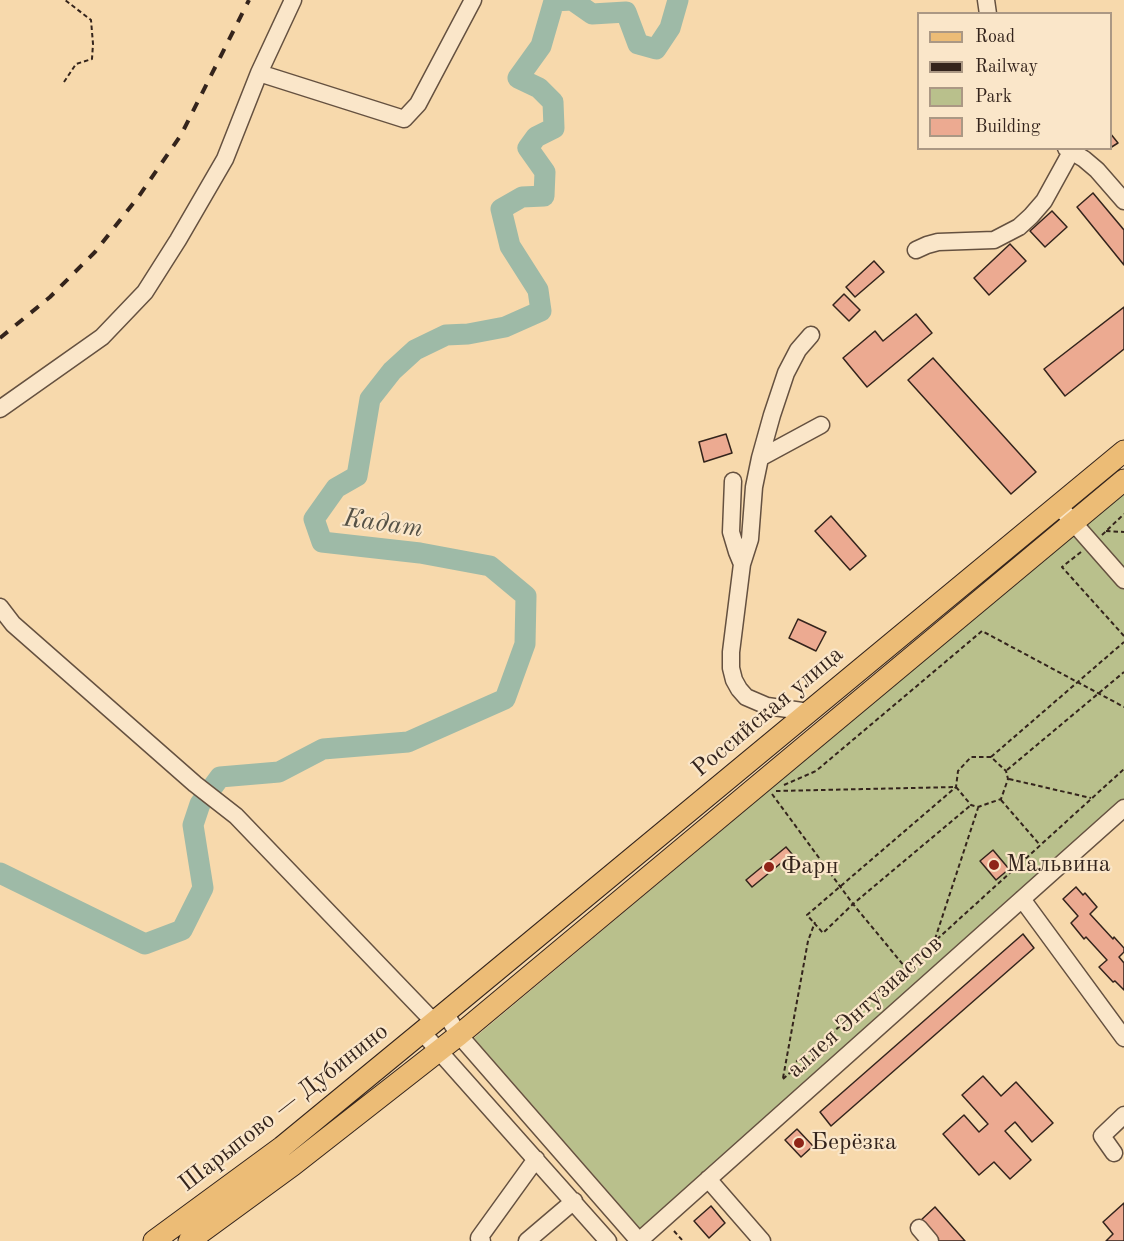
<!DOCTYPE html>
<meta charset="utf-8">
<style>
body{margin:0}
#map{position:relative;width:1124px;height:1241px;overflow:hidden;background:#f7d9ac;font-family:"Old Standard TT",serif}
canvas{display:block}
.legend{position:absolute;left:917px;top:12px;width:195px;height:138px;box-sizing:border-box;background:#fae6c9;border:2px solid #ab9884;margin:0;padding:8px 10px;list-style:none;font-size:18px;color:#34241c}
.legend li{display:flex;align-items:center;gap:12px;height:30px}
.legend b{width:30px;border:2px solid #ab9884}
</style>
<div id="map">
<canvas width="1124" height="1241"></canvas>
<ul class="legend">
<li><b style="height:8px;background:#ecbc76"></b>Road</li>
<li><b style="height:8px;background:#34241c"></b>Railway</li>
<li><b style="height:16px;background:#b9c08c"></b>Park</li>
<li><b style="height:16px;background:#ecaa91"></b>Building</li>
</ul>
</div>
<script>
const ctx = document.querySelector('canvas').getContext('2d');
ctx.lineJoin = 'round';
function fill(path, color) { ctx.fillStyle = color; ctx.fill(path, 'evenodd'); }
const poly = rows => new Path2D(rows.map(r => 'M' + r).join(''));
function strokePath(path, color, width, dash) { ctx.strokeStyle = color; ctx.lineWidth = width; ctx.lineCap = dash ? 'butt' : 'round'; ctx.setLineDash(dash || []); ctx.stroke(path); }
function drawText(font, color, halo, rows, align = 'center') {
  ctx.font = font + ' "Old Standard TT",serif'; ctx.lineWidth = 4.5; ctx.setLineDash([]); ctx.textBaseline = 'middle'; ctx.strokeStyle = halo; ctx.fillStyle = color; for (const [text, x, y, turn = 0] of rows) {
    ctx.save(); ctx.translate(x, y); ctx.rotate((+turn || 0) * Math.PI / 180); ctx.textAlign = isNaN(turn) ? turn : align; if (halo) ctx.strokeText(text, 0, 0); ctx.fillText(text, 0, 0); ctx.restore();
  }
}
fill(poly([
 [1124,493,1124,799,640,1228,474,1038]
]), '#b9c08c');
strokePath(poly([
 [0,873,145,944,182,930,203,888,193,825,200,804,220,777,279,772,323,749,408,742,505,699,525,644,526,596,490,566,420,553,322,542,314,519,336,488,357,476,370,399,392,371,415,350,446,335,468,334,505,327,541,311,538,290,510,246,501,209,522,197,544,196,545,172,528,148,536,137,554,128,553,102,539,88,518,78,541,46,554,1,572,0,592,14,626,12,638,44,656,49,670,28,678,0]
]), '#9ebaa7', 21);
const building = poly([
 [1110,133,1118,143,1110,148,1110,133],
 [1093,193,1124,230,1124,265,1077,207,1093,193],
 [1052,211,1067,227,1045,247,1030,231,1052,211],
 [1010,244,1026,261,989,295,974,278,1010,244],
 [874,261,884,272,855,297,846,287,874,261],
 [844,294,860,310,849,321,833,305,844,294],
 [1124,307,1124,349,1065,396,1044,369,1124,307],
 [916,314,932,333,867,387,843,358,875,331,883,341,916,314],
 [933,358,1036,472,1011,494,908,380,933,358],
 [726,434,732,453,704,462,699,442,726,434],
 [831,516,866,556,850,570,815,531,831,516],
 [798,619,826,632,816,651,789,638,798,619],
 [786,847,792,854,752,887,746,880,786,847],
 [993,850,1009,869,996,880,980,861,993,850],
 [1076,887,1083,895,1085,893,1097,907,1090,914,1113,939,1114,937,1124,948,1124,952,1119,957,1124,963,1124,990,1115,981,1113,982,1099,967,1107,960,1086,937,1084,939,1071,923,1078,916,1063,899,1076,887],
 [1023,934,1034,948,831,1126,820,1112,1023,934],
 [983,1076,1001,1096,1016,1082,1053,1123,1032,1142,1015,1122,1005,1131,1031,1160,1010,1179,994,1162,979,1175,943,1134,964,1115,979,1132,988,1124,962,1095,983,1076],
 [797,1129,813,1146,801,1157,785,1140,797,1129],
 [1124,1203,1124,1241,1106,1241,1113,1234,1103,1222,1124,1203],
 [711,1206,725,1223,709,1238,694,1221,711,1206],
 [935,1207,965,1241,938,1241,920,1221,935,1207]
]);
fill(building, '#ecaa91');
strokePath(building, '#34241c', 1.5);
const minor = poly([
 [986,0,988,14],
 [259,73,404,119,418,104,473,0],
 [1066,148,1084,159,1097,170,1124,201],
 [916,250,927,245,938,242,994,240,1019,227,1031,216,1044,201,1071,152],
 [0,409,102,337,145,292,178,240,225,159,259,73,293,0],
 [760,458,821,425],
 [733,481,731,532,737,552,742,564],
 [1065,513,1124,580],
 [0,607,13,624,195,784,236,816,434,1022],
 [809,712,767,706,746,697,739,689,734,680,731,668,731,652,742,564,750,539,754,487,760,458,772,415,786,373,798,350,811,335],
 [1022,899,1124,1038],
 [445,1013,459,1035,639,1241],
 [422,1032,608,1241],
 [1114,1153,1102,1136,1124,1115],
 [708,1179,762,1241],
 [919,1228,930,1241],
 [482,1241,479,1238,536,1159],
 [527,1241,574,1201],
 [639,1241,1124,808]
]);
const major = poly([
 [154,1241,282,1147,445,1013,1124,451],
 [189,1241,293,1165,459,1035,1124,480]
]);
strokePath(minor, '#655140', 19);
strokePath(major, '#34241c', 23);
strokePath(poly([
 [64,82,76,64,92,59,93,44,91,20,65,0],
 [1106,531,1124,532],
 [1102,535,1124,514],
 [1081,552,1062,567,1124,636],
 [991,757,1124,642],
 [1007,770,1124,672],
 [1009,779,1091,798],
 [784,785,816,771,982,631,1124,707],
 [956,787,971,805,978,807,1001,799,1008,779,1006,771,991,757,971,757,958,771,956,787,807,915,823,933,853,904,971,805],
 [776,791,956,787],
 [772,794,853,904,905,967],
 [1001,800,1040,845],
 [935,939,978,808],
 [783,1078,808,941,815,922],
 [783,1079,794,1069,796,1062,807,1051,813,1050,934,942,1124,769],
 [674,1231,683,1241]
]), '#34241c', 2, [4.5, 3]);
strokePath(minor, '#fae6c9', 16);
strokePath(major, '#ecbc76', 21);
strokePath(poly([
 [0,338,50,297,95,252,139,196,181,135,249,0]
]), '#34241c', 4, [10, 10]);
for (const [x, y, r, color] of [
 [994,865,6,"#8f2418"],
 [769,867,6,"#8f2418"],
 [799,1143,6,"#8f2418"]
]) { const dot = new Path2D(); dot.arc(x, y, r, 0, 2 * Math.PI); ctx.fillStyle = color; ctx.fill(dot); strokePath(dot, '#fae6c9', 2); }
drawText('24px', '#34241c', '#fae6c9', [
 ["Российская улица",768,712,-40],
 ["аллея Энтузиастов",865,1007,-42],
 ["Шарыпово — Дубинино",284,1108,-38]
]);
drawText('24px', '#34241c', '#fae6c9', [
 ["Мальвина",1006,865],
 ["Фарн",781,867],
 ["Берёзка",811,1143]
], 'left');
drawText('italic 26px', '#545146', '#fae6c9', [
 ["Кадат",383,524,8]
]);
</script>
